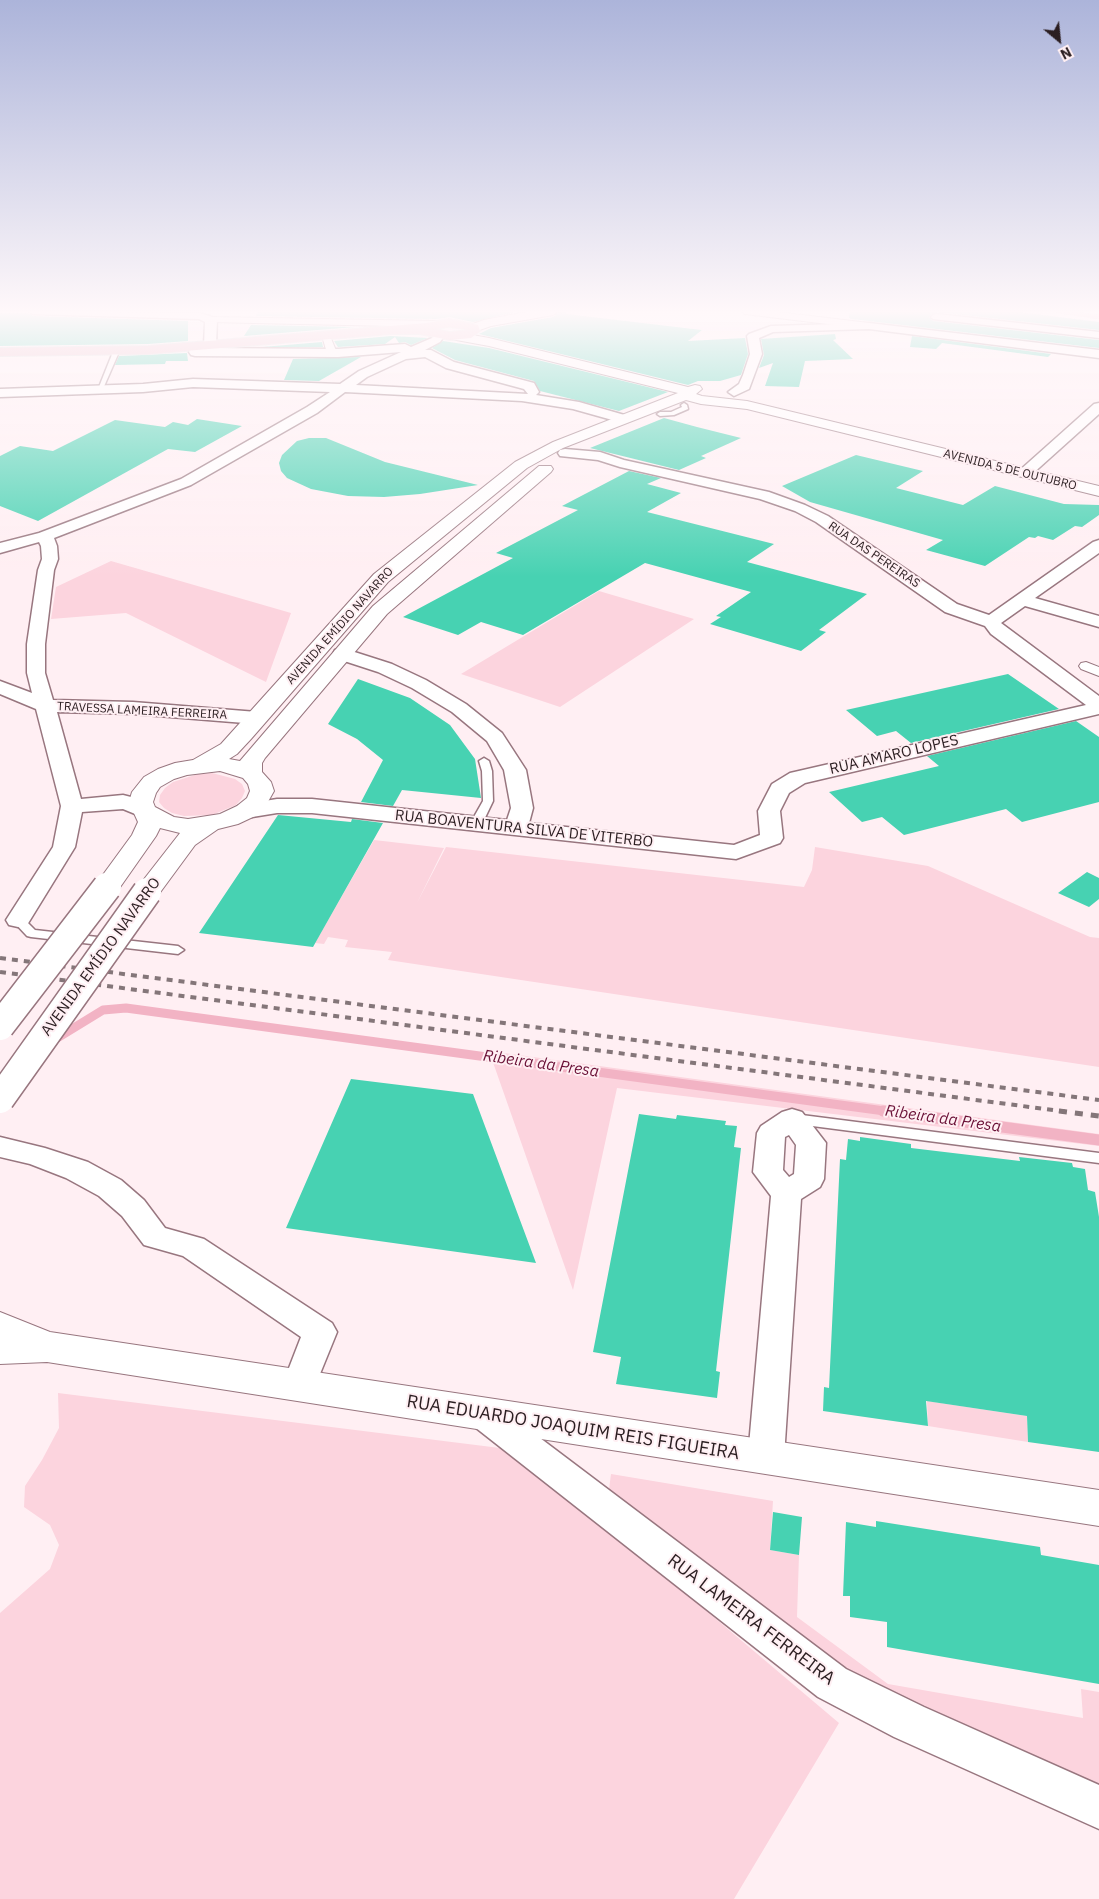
<!DOCTYPE html>
<meta charset="utf-8">
<style>
body{margin:0}
#map{position:relative;width:1099px;height:1899px;overflow:hidden;background:#ffeff3;font-family:"IBM Plex Sans",sans-serif}
canvas{display:block}
.north{position:absolute;left:1034px;top:15px;width:50px;height:50px;-webkit-text-stroke:4px #ffeff3;paint-order:stroke;rotate:152deg;font-size:14px;font-weight:700;line-height:20px;text-align:center;color:#2b1e21}
.north::after{content:'';display:block;margin:auto;width:18px;height:22px;background:#2b1e21;clip-path:polygon(50% 0,100% 100%,50% 72%,0 100%)}
</style>
<div id="map">
<canvas width="1099" height="1899"></canvas>
<div class="north">N</div>
</div>
<script>
const ctx = document.querySelector('canvas').getContext('2d');
ctx.lineJoin = 'round';
function fill(path, color) { ctx.fillStyle = color; ctx.fill(path, 'evenodd'); }
const poly = rows => new Path2D(rows.map(r => 'M' + r).join(''));
function strokePath(path, color, width, dash) { ctx.strokeStyle = color; ctx.lineWidth = width; ctx.lineCap = dash ? 'butt' : 'round'; ctx.setLineDash(dash || []); ctx.stroke(path); }
function drawText(font, color, halo, rows, align = 'center') {
  ctx.font = font + ' "IBM Plex Sans",sans-serif'; ctx.lineWidth = 4; ctx.setLineDash([]); ctx.textBaseline = 'middle'; ctx.strokeStyle = halo; ctx.fillStyle = color; for (const [text, x, y, turn = 0] of rows) {
    ctx.save(); ctx.translate(x, y); ctx.rotate((+turn || 0) * Math.PI / 180); ctx.textAlign = isNaN(turn) ? turn : align; if (halo) ctx.strokeText(text, 0, 0); ctx.fillText(text, 0, 0); ctx.restore();
  }
}
fill(poly([
 [111,561,291,613,266,682,126,613,51,619,56,587],
 [599,591,694,619,560,707,461,674],
 [212,773,235,779,242,784,245,791,242,798,236,805,212,815,184,816,172,813,164,808,159,802,160,795,165,788,173,782,198,774],
 [374,840,444,848,417,903,446,847,804,887,812,870,815,847,928,866,1090,937,1099,938,1099,1067,388,960,392,952,345,947,348,940,328,937,324,944,315,943],
 [489,1051,1099,1134,1099,1146,617,1088,573,1290],
 [58,1393,516,1450,839,1723,734,1899,0,1899,0,1613,50,1569,59,1545,50,1525,24,1507,25,1486,42,1460,59,1428],
 [927,1401,1027,1416,1028,1442,928,1426],
 [611,1474,773,1501,770,1550,799,1555,797,1617,888,1684,1083,1718,1081,1689,1099,1692,1099,1784,842,1674,608,1497]
]), '#fcd4de');
strokePath(poly([
 [1058,311,1099,317]
]), '#f2b3c4', 4.5);
strokePath(poly([
 [54,1040,103,1010,126,1008,892,1112]
]), '#f2b3c4', 9);
strokePath(poly([
 [883,1111,1099,1140]
]), '#f2b3c4', 11);
fill(poly([
 [259,311,519,311,473,322,449,317,437,319,256,316],
 [561,311,566,311,566,314,702,330,688,341,745,338,748,354,741,375,720,381,698,381,688,385,479,334,491,328,553,317],
 [850,311,1010,311,1099,322,1099,330,937,312,932,314,929,317,933,321,1099,340,1099,348,852,319,849,318],
 [0,313,28,313,33,316,188,321,188,341,148,344,0,346],
 [251,325,355,327,244,336],
 [835,334,836,339,833,340,853,359,805,361,799,387,765,386,773,363,759,368,764,355,761,339],
 [391,336,428,338,411,345,405,342,399,343,395,337,385,344,338,347,334,341],
 [912,336,1051,354,1048,357,942,343,936,349,910,347],
 [443,341,489,348,668,392,619,411,540,391,534,381,455,360,432,348],
 [322,342,323,347,262,347],
 [187,353,188,361,166,361,165,364,115,365,119,356],
 [361,357,319,381,284,380,293,359],
 [664,418,697,427,741,438,701,456,706,458,679,470,590,448],
 [197,419,242,426,195,452,168,449,38,521,0,506,0,456,20,446,53,451,115,420,165,427,173,422,188,425],
 [309,438,326,438,385,462,478,485,420,494,384,497,348,496,311,489,287,478,281,471,279,463,282,455,297,441],
 [856,455,923,471,896,488,963,505,995,486,1064,504,1099,505,1099,515,1082,527,1075,526,1053,540,1038,536,1035,538,1029,537,985,566,926,550,943,540,810,502,782,486],
 [629,471,661,478,647,484,681,493,647,512,774,544,747,562,867,594,819,630,826,632,801,651,710,624,721,617,716,616,751,592,645,563,523,635,481,622,458,635,403,617,513,558,496,553,578,510,562,506],
 [1008,674,1059,709,911,743,896,731,877,736,846,710],
 [358,679,410,698,450,725,475,759,481,798,402,790,393,806,361,802,383,760,357,739,328,724],
 [1076,721,1099,737,1099,802,1022,822,1006,809,904,835,882,817,862,822,829,792,939,766,927,756],
 [278,815,351,822,352,819,383,823,313,947,199,933],
 [1087,872,1099,878,1099,899,1089,907,1058,893],
 [351,1079,473,1094,536,1263,286,1228],
 [639,1114,676,1119,677,1115,726,1121,725,1125,737,1126,734,1147,741,1148,716,1371,720,1372,717,1398,616,1384,621,1357,593,1352],
 [860,1137,911,1144,911,1148,1020,1161,1019,1157,1072,1163,1073,1167,1085,1169,1088,1190,1095,1192,1099,1217,1099,1452,1028,1442,1027,1416,926,1401,928,1426,823,1411,824,1387,829,1388,840,1159,846,1160,848,1139,860,1141],
 [773,1512,802,1517,799,1555,770,1550],
 [876,1521,1040,1547,1041,1555,1099,1565,1099,1684,887,1647,887,1622,850,1617,850,1596,843,1596,846,1522,876,1527]
]), '#47d2b2');
const service = poly([
 [116,350,119,352,102,391,97,392,113,352,116,350],
 [684,403,687,405,688,409,674,415,660,416,657,414,660,412,671,412,682,407,681,405,684,403],
 [484,758,489,761,492,771,493,801,482,824,476,827,470,824,483,801,482,771,479,761,484,758],
 [18,916,22,917,35,930,178,946,184,950,178,954,31,937,27,936,12,920,18,916],
 [794,1114,1099,1153,1099,1163,789,1123,787,1119,789,1115,794,1114]
]);
const pedestrian = poly([
 [741,311,769,311,869,323,873,326,869,329,745,314,741,311],
 [211,317,437,321,441,324,437,327,208,322,207,320,211,317],
 [326,333,330,336,337,353,335,355,329,355,327,353,322,336,326,333],
 [1086,662,1099,667,1099,676,1081,669,1079,666,1081,663,1086,662]
]);
const minor = poly([
 [28,311,200,313,215,318,217,320,216,345,210,348,338,349,405,344,411,347,432,338,435,333,439,332,445,335,440,342,425,350,431,350,454,362,534,383,539,392,536,395,579,402,628,416,630,419,623,423,573,409,522,401,345,392,317,413,191,485,54,538,57,546,58,559,54,570,45,644,45,673,53,700,133,702,257,712,264,714,267,718,264,722,257,724,133,714,57,712,81,799,123,795,143,800,153,806,156,811,153,816,145,818,123,809,82,812,75,847,27,925,18,927,9,925,6,920,53,847,61,806,36,709,0,694,0,681,32,693,27,673,27,644,38,570,42,559,41,546,39,542,0,553,0,543,39,533,181,479,307,407,330,392,193,387,143,392,0,397,0,389,143,384,193,379,340,384,359,371,401,352,338,357,195,356,191,355,189,352,191,349,210,348,204,345,205,322,199,319,33,314,28,311],
 [425,357,446,368,524,389,528,394,356,385,367,377,406,359,425,357],
 [937,314,1099,332,1099,338,933,319,931,317,933,315,937,314],
 [869,323,1099,350,1099,358,869,329,773,332,759,338,762,354,749,389,734,396,728,392,739,384,743,375,750,354,747,336,749,334,771,326,869,323],
 [1099,403,1099,414,1030,476,1020,476,1018,473,1020,470,1094,404,1099,403],
 [565,449,600,452,624,460,769,492,805,505,828,516,957,604,989,615,1093,542,1099,540,1099,553,1035,598,1099,616,1099,627,1025,606,1001,623,1099,696,1099,714,805,783,789,793,780,811,783,838,780,843,736,859,312,813,277,813,246,818,238,816,235,811,238,806,246,804,277,799,312,799,507,820,511,808,504,770,487,741,452,712,412,688,378,672,335,658,333,654,335,650,342,648,392,664,426,680,466,704,502,733,526,770,533,808,529,823,734,845,760,835,758,811,772,784,790,773,1086,705,991,634,985,626,945,612,816,522,795,511,760,499,620,467,598,460,560,456,558,453,560,450,565,449],
 [792,1109,802,1112,826,1143,824,1179,820,1187,801,1199,784,1457,779,1468,766,1473,753,1468,748,1457,771,1196,753,1172,757,1133,761,1126,782,1112,792,1109],
 [789,1135,796,1145,794,1174,789,1177,783,1170,785,1137,789,1135],
 [0,1137,45,1148,88,1162,121,1180,144,1200,165,1228,204,1239,332,1323,337,1332,311,1396,299,1400,287,1396,282,1386,301,1337,183,1256,144,1245,122,1216,99,1196,66,1178,30,1164,0,1157,0,1137],
 [483,1399,495,1404,846,1669,924,1707,1099,1785,1099,1829,894,1737,818,1697,471,1424,465,1414,471,1404,483,1399]
]);
const tertiary = poly([
 [0,1312,50,1332,1099,1490,1099,1526,47,1362,0,1364,0,1312]
]);
const secondary = poly([
 [531,311,559,311,553,315,491,326,474,332,468,328,470,325,484,320,531,311],
 [456,332,489,338,688,387,695,385,700,386,702,389,696,394,702,396,747,401,1099,486,1099,496,747,409,701,404,686,400,563,448,527,468,388,582,251,739,237,754,229,759,240,761,373,606,539,466,551,466,553,469,551,472,387,614,265,758,262,763,262,772,271,782,274,791,265,807,255,816,238,824,218,829,195,845,156,898,147,900,138,898,134,892,180,833,160,828,156,836,116,893,107,895,98,893,94,887,132,835,138,822,129,802,132,792,144,777,158,769,175,763,193,760,221,744,374,574,515,462,553,442,678,393,489,346,451,339,450,336,451,333,456,332],
 [220,771,243,778,248,784,250,791,247,798,237,806,220,814,188,819,174,817,155,807,153,802,156,793,160,787,174,779,187,775,220,771]
]);
const primary = poly([
 [449,319,478,325,480,331,471,338,450,340,419,334,391,334,148,354,0,356,0,348,148,346,427,323,449,319],
 [449,327,464,329,467,330,450,332,435,329,449,327]
]);
strokePath(service, '#98767f', 3);
strokePath(pedestrian, '#98767f', 2);
strokePath(minor, '#98767f', 3);
strokePath(tertiary, '#98767f', 2);
strokePath(secondary, '#98767f', 2);
strokePath(primary, '#d5d2d3', 2);
fill(service, '#fff');
fill(pedestrian, '#fff');
fill(minor, '#fff');
fill(tertiary, '#fff');
fill(secondary, '#fff');
fill(primary, '#e8b8c5');
strokePath(poly([
 [0,958,1099,1100],
 [0,972,1068,1112]
]), '#847679', 4, [6, 6]);
strokePath(poly([
 [1059,1111,1099,1116]
]), '#847679', 5, [8, 8]);
const secondaryBridge = poly([
 [0,1026,107,887],
 [0,1099,147,892]
]);
strokePath(secondaryBridge, '#98767f', 31, []);
strokePath(secondaryBridge, '#fff', 28);
const sky = ctx.createLinearGradient(0, 0, 0, 577);
sky.addColorStop(0, '#acb4da');
sky.addColorStop(0.54, '#fff8fa');
sky.addColorStop(1, '#fff8fa00');
ctx.fillStyle = sky;
ctx.fillRect(0, 0, 1099, 577);
drawText('12px', '#2b1e21', '#ffeff3', [
 ["AVENIDA 5 DE OUTUBRO",1010,470,14],
 ["RUA DAS PEREIRAS",874,555,34],
 ["AVENIDA EMÍDIO NAVARRO",340,626,-48],
 ["TRAVESSA LAMEIRA FERREIRA",142,711,3]
]);
drawText('15px', '#2b1e21', '#ffeff3', [
 ["RUA AMARO LOPES",894,755,-13],
 ["RUA BOAVENTURA SILVA DE VITERBO",524,829,6],
 ["AVENIDA EMÍDIO NAVARRO",101,957,-54]
]);
drawText('italic 16px', '#6b1137', '#ffeff3', [
 ["Ribeira da Presa",541,1064,8],
 ["Ribeira da Presa",943,1119,8]
]);
drawText('18px', '#2b1e21', '#ffeff3', [
 ["RUA EDUARDO JOAQUIM REIS FIGUEIRA",573,1428,9],
 ["RUA LAMEIRA FERREIRA",751,1620,37]
]);
</script>
